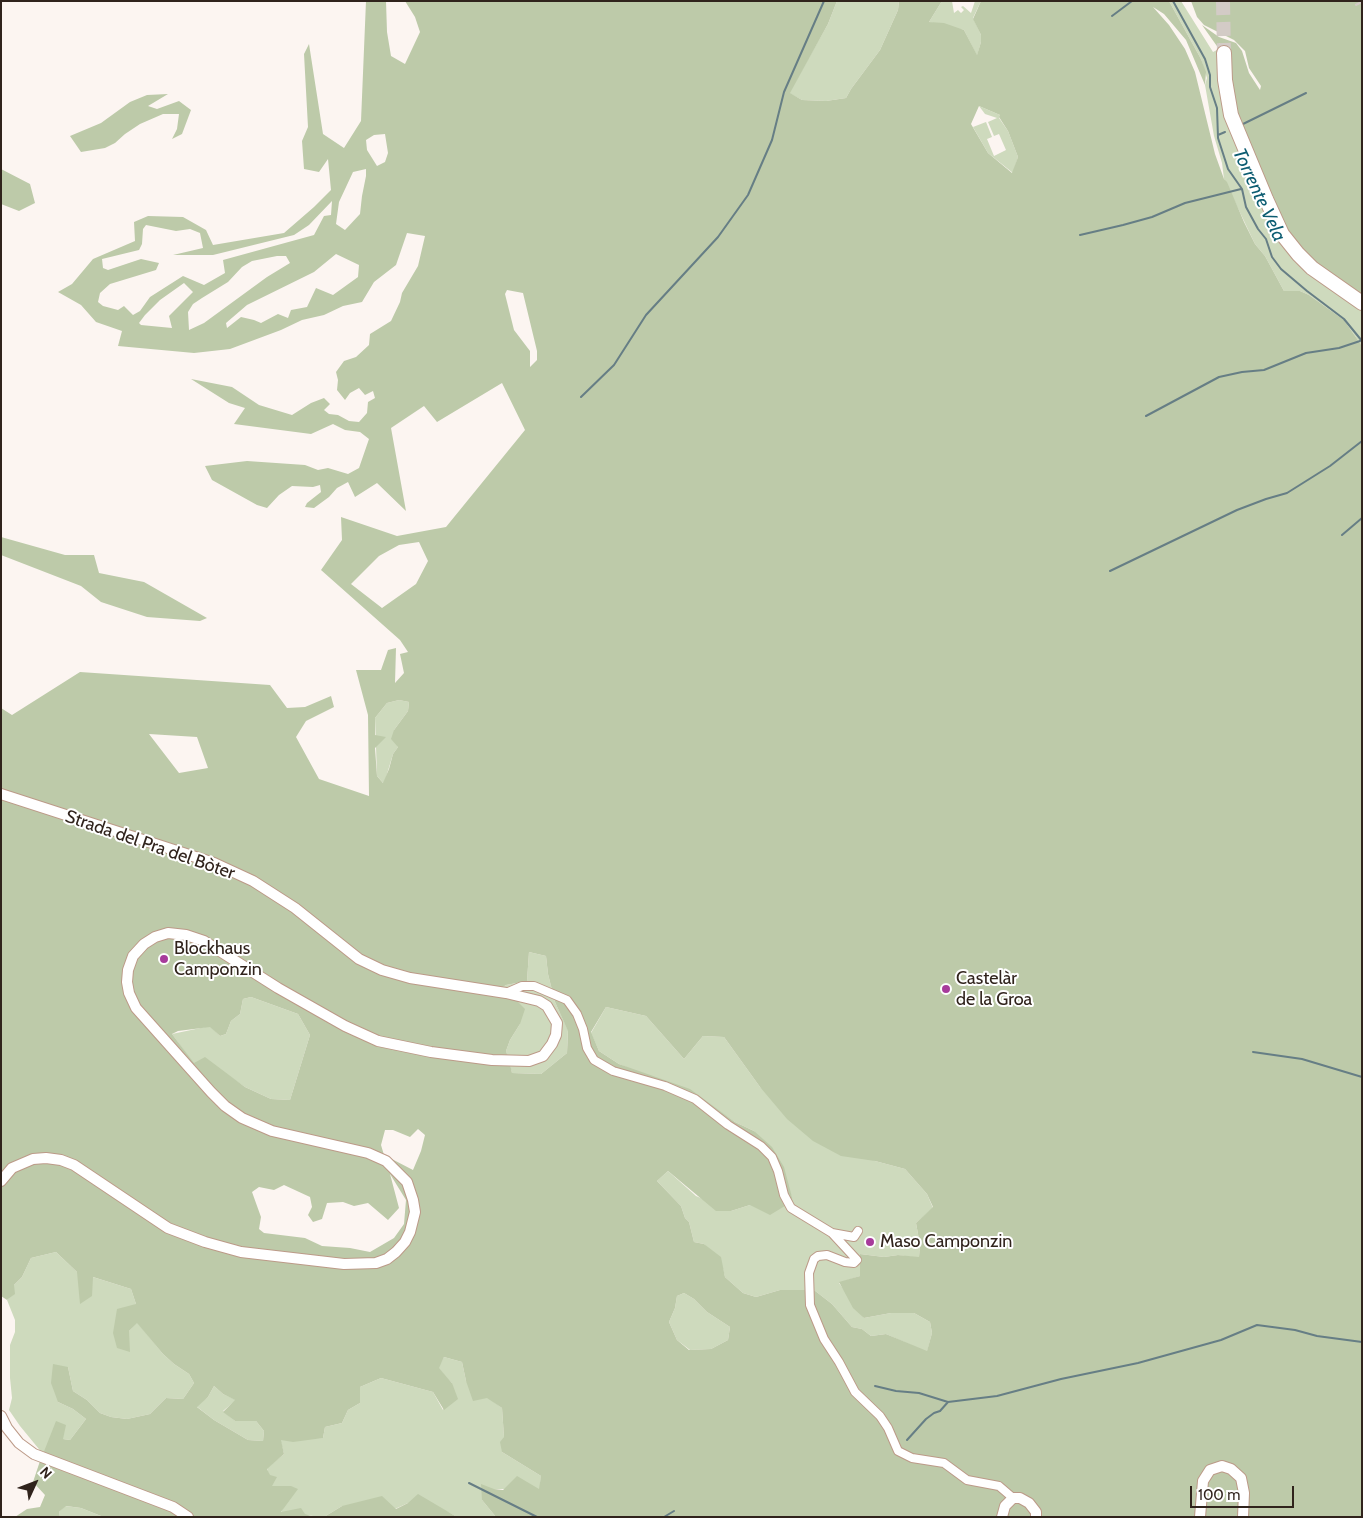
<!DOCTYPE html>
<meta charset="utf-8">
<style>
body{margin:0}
#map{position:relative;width:1363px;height:1518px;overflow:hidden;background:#fcf5f1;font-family:Cabin,sans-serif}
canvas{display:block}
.frame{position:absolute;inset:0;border:2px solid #30231c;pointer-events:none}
.north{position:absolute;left:10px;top:1458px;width:50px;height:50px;-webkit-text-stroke:4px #fff;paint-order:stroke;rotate:47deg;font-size:14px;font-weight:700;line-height:20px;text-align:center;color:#30231c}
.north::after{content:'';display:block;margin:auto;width:18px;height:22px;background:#30231c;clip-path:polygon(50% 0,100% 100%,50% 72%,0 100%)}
.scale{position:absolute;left:1190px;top:1486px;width:104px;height:22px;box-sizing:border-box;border:2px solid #30231c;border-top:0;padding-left:6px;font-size:15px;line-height:18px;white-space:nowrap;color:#30231c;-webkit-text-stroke:4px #fff;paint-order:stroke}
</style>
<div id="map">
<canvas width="1363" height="1518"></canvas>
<div class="frame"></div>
<div class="north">N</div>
<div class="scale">100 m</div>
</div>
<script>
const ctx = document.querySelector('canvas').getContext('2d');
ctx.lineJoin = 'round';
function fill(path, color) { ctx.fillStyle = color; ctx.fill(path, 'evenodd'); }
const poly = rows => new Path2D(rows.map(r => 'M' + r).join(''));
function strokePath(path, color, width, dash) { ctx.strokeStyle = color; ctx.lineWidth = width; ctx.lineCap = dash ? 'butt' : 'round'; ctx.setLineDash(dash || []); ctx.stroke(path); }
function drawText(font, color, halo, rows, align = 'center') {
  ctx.font = font + ' Cabin,sans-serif'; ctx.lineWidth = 4; ctx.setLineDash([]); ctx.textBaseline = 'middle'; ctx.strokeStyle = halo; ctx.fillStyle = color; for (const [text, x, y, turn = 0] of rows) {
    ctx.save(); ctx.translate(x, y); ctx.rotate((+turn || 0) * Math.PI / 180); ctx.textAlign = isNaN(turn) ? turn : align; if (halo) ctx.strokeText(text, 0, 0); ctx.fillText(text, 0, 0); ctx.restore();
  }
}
fill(poly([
 [837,1,899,1,898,10,880,50,851,89,846,98,826,101,802,100,789,93,828,24],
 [942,1,952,1,954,13,958,10,961,13,964,10,961,7,963,6,971,13,975,1,981,1,973,18,981,35,981,42,977,56,964,30,929,22],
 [1169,1,1181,1,1213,52,1219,49,1220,68,1362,309,1362,346,1344,320,1309,295,1300,291,1284,291,1265,256,1255,244,1224,179,1222,163,1214,136,1205,85,1207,78,1201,59],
 [979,106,1000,115,999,118,1008,131,1018,157,1013,173,988,153,973,127,986,122,992,137,987,139,994,156,1006,150,999,134,994,136,988,122,997,118,985,114],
 [399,700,409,702,408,711,394,730,398,747,393,754,384,784,377,776,375,718,387,703],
 [529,952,546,956,548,974,555,1002,568,1030,567,1053,541,1074,512,1073,506,1051,510,1040,520,1024,491,994,506,985,527,981],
 [251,997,298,1014,310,1035,290,1100,271,1099,245,1087,226,1074,194,1064,172,1034,210,1026,220,1036,226,1034,231,1021,240,1014,243,999],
 [606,1007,646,1016,684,1059,703,1036,724,1037,760,1087,875,1161,905,1169,927,1194,933,1208,916,1223,920,1245,919,1258,898,1255,884,1257,860,1254,860,1276,839,1283,864,1318,891,1313,914,1313,930,1322,932,1333,927,1352,886,1334,871,1336,862,1329,852,1327,832,1304,814,1290,780,1290,756,1297,743,1293,725,1277,723,1269,704,1244,694,1242,689,1222,685,1218,681,1206,657,1181,668,1171,696,1196,731,1211,750,1205,793,1201,788,1186,754,1131,735,1122,702,1099,619,1064,599,1051,591,1033],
 [56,1252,77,1272,131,1289,136,1304,129,1331,137,1322,163,1354,174,1364,189,1374,194,1383,183,1399,166,1398,150,1414,127,1419,111,1417,100,1413,87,1400,73,1391,68,1367,58,1402,73,1409,86,1419,70,1440,63,1439,43,1454,20,1426,9,1410,12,1398,10,1378,10,1345,15,1332,15,1320,7,1300,14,1294,14,1285,22,1277,31,1258],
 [684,1293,694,1299,707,1312,730,1327,728,1340,711,1349,690,1350,677,1340,669,1322,675,1308,677,1296],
 [444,1357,462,1362,466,1381,502,1408,504,1437,502,1452,541,1476,540,1489,494,1489,482,1500,496,1517,457,1517,448,1512,408,1503,395,1509,342,1506,324,1517,281,1513,291,1486,272,1487,267,1468,284,1454,280,1439,323,1438,325,1427,342,1423,348,1410,360,1403,360,1387,381,1378,433,1392,443,1410,452,1383,438,1368],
 [214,1386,223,1394,236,1400,223,1411,235,1421,256,1421,264,1431,263,1441,248,1440,214,1420,196,1406,208,1397],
 [65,1506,81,1508,101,1516,115,1515,122,1517,60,1517,59,1512]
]), '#cedabd');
fill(poly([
 [366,1,386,1,387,32,391,56,405,64,420,32,415,17,405,1,837,1,828,24,790,93,802,100,826,101,846,98,851,89,880,50,898,10,899,1,942,1,929,22,944,23,964,30,977,55,981,42,981,35,973,19,981,1,1169,1,1201,59,1206,72,1205,85,1186,40,1164,14,1153,7,1169,25,1185,49,1195,72,1215,154,1224,179,1227,182,1244,222,1255,244,1265,256,1284,291,1300,291,1309,295,1344,320,1362,346,1362,1517,496,1517,482,1500,481,1484,494,1489,503,1490,517,1476,539,1489,541,1476,502,1452,500,1442,504,1437,502,1408,487,1398,473,1401,466,1381,462,1362,444,1357,439,1368,452,1383,458,1399,444,1410,433,1392,381,1378,360,1387,360,1403,348,1410,342,1423,325,1427,323,1438,293,1442,281,1440,284,1454,267,1469,270,1475,277,1477,272,1486,291,1486,298,1489,281,1512,301,1508,305,1514,314,1517,194,1517,186,1509,43,1454,56,1421,66,1425,63,1439,70,1440,86,1419,73,1409,58,1402,51,1383,53,1364,68,1367,73,1391,87,1400,100,1413,111,1417,127,1419,150,1414,166,1398,183,1399,194,1383,189,1374,174,1364,163,1354,137,1323,129,1331,130,1352,117,1348,113,1333,117,1309,136,1304,131,1289,93,1277,92,1296,80,1304,77,1272,56,1252,31,1258,22,1277,14,1285,15,1294,7,1300,1,1296,1,1187,14,1171,34,1163,60,1163,73,1169,204,1246,377,1267,414,1233,410,1180,388,1157,273,1128,244,1115,227,1103,139,1006,130,982,136,958,146,947,157,940,168,937,177,937,202,944,344,1030,510,1064,512,1073,541,1074,567,1053,568,1031,555,1002,548,974,546,956,529,952,527,981,506,985,500,989,410,974,383,967,361,956,254,878,1,791,1,708,12,715,80,672,270,685,287,708,305,707,331,696,334,707,306,721,296,737,319,779,369,796,368,715,356,670,381,670,388,650,396,648,395,683,404,673,400,654,408,652,400,640,321,570,342,540,341,517,397,536,446,527,525,430,502,383,437,422,424,406,391,428,406,511,377,483,355,497,348,482,337,488,329,497,314,508,305,507,307,503,321,492,320,485,313,487,292,486,279,495,267,508,257,505,212,480,205,466,247,461,305,465,318,470,328,468,348,474,359,468,369,439,360,432,345,430,333,424,311,434,234,424,245,408,229,403,191,379,232,387,259,405,292,415,311,403,324,398,330,404,324,410,329,414,338,415,349,421,359,422,367,413,368,402,375,398,373,391,365,395,359,388,350,393,345,400,337,390,338,380,336,372,344,361,356,357,369,345,370,334,391,321,400,302,402,293,418,266,425,236,407,233,396,265,374,282,362,302,343,306,324,315,302,320,281,330,230,349,194,353,118,346,122,331,96,322,81,305,58,292,72,284,93,259,135,241,134,222,148,216,183,217,206,230,213,245,284,233,314,207,331,190,328,159,319,172,304,169,302,141,308,127,304,54,309,44,323,134,344,148,361,121],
 [979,106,1000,115,999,117,1008,131,1018,157,1012,173,988,153,971,124],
 [385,134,388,153,385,162,377,166,367,150,366,140,374,135],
 [366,169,366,176,362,196,360,214,345,230,336,224,339,202,353,172],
 [332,201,331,215,324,216,314,235,223,260,225,273,204,285,183,276,150,297,140,311,133,315,124,306,118,310,103,306,98,302,100,293,110,284,156,270,159,263,141,259,108,270,103,268,102,259,139,250,142,244,143,229,146,225,176,231,190,229,200,233,203,248,173,255,213,255,294,235,309,225],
 [336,254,359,265,358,277,333,295,316,288,307,307,291,310,288,318,278,314,261,323,254,320,241,317,227,328,226,323,247,305,314,272],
 [277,256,286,256,290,263,267,277,204,323,189,330,188,312,193,304,202,298,228,282,242,267,252,261],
 [184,283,193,292,169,316,172,328,141,325,139,323,145,315,160,300],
 [507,290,523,293,537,351,537,360,530,367,530,351,514,330,505,294],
 [419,542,428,561,416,584,382,608,351,584,379,556,399,545],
 [399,700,409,702,408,711,394,730,391,739,398,747,393,754,389,769,383,783,377,776,375,748,386,737,375,735,375,718,387,703],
 [149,734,197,737,208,768,179,773],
 [251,997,298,1014,310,1035,290,1100,271,1099,245,1087,205,1057,194,1063,172,1034,178,1031,210,1027,220,1036,226,1034,231,1021,240,1014,243,999],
 [606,1007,646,1016,684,1059,703,1036,724,1037,760,1087,787,1119,813,1141,841,1156,875,1161,905,1169,927,1194,933,1207,916,1223,920,1245,919,1257,898,1255,884,1257,860,1254,860,1276,839,1282,853,1308,864,1318,891,1313,914,1313,930,1322,932,1333,927,1351,886,1334,871,1336,862,1329,852,1327,832,1304,814,1290,780,1290,756,1297,743,1293,725,1277,721,1257,704,1244,694,1242,689,1222,685,1218,681,1206,657,1181,668,1171,716,1211,731,1211,750,1205,770,1215,793,1201,784,1167,772,1147,754,1131,735,1122,690,1089,619,1064,599,1051,591,1032],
 [418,1129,425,1135,421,1151,413,1170,384,1155,381,1145,385,1130,393,1130,410,1137],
 [684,1293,694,1299,707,1312,730,1327,728,1340,711,1349,689,1350,677,1340,669,1322,675,1308,677,1296],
 [214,1386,223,1394,235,1400,223,1412,235,1421,256,1421,264,1431,263,1441,248,1440,214,1420,197,1407,208,1397],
 [1191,1,1362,1,1362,296,1319,268,1286,230,1234,109,1226,48,1219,43,1219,49,1202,25,1219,37,1236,43,1242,51,1249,73,1260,90,1261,86,1249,68,1245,51,1234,40,1204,25,1197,17],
 [168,94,148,106,157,109,179,101,191,110,182,134,172,139,177,129,179,114,163,114,140,124,125,134,115,143,105,148,81,152,70,136,101,123,130,102,147,95],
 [1,169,30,184,35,203,19,211,1,204],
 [1,537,65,555,94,555,99,573,144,582,207,618,200,621,147,617,101,602,81,586,1,555],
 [1,798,213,866,251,884,293,910,357,962,517,1001,525,1009,520,1024,510,1040,506,1051,508,1057,431,1049,379,1038,347,1024,177,930,130,954,126,994,241,1121,367,1156,385,1163,404,1183,412,1212,407,1231,394,1250,376,1260,344,1261,241,1249,206,1239,169,1225,76,1163,46,1155,1,1175],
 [390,1174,406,1200,404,1224,394,1238,370,1252,350,1248,322,1246,305,1238,264,1233,259,1229,261,1217,252,1192,259,1187,274,1190,284,1185,310,1197,312,1207,308,1215,313,1222,322,1219,327,1203,343,1202,354,1206,368,1203,388,1220,399,1208],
 [40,1461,160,1506,184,1517,101,1516,81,1508,66,1506,59,1512,60,1517,15,1517,27,1509,40,1507,45,1495,33,1482],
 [418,1494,457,1517,324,1517,342,1506,382,1496,396,1509,408,1503]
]), '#bdcaa9');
strokePath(poly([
 [1173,1,1205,59,1210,75,1210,87,1217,108,1218,138,1228,169,1242,189,1246,207,1258,229,1266,239,1272,257,1281,269,1307,291,1344,319,1362,341],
 [1112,16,1132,1],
 [1241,125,1306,93],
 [1218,135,1225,132],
 [1080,235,1123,225,1152,217,1185,203,1241,189],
 [581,397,614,365,646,315,718,237,748,195,772,140,784,92,824,1],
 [1146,416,1219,377,1242,372,1264,370,1306,353,1339,348,1360,341],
 [1342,535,1362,518],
 [1110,571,1237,510,1266,499,1287,493,1330,466,1362,441],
 [1253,1052,1302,1059,1362,1077],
 [875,1386,896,1391,919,1393,948,1402,997,1396,1061,1379,1138,1363,1221,1340,1257,1325,1295,1330,1317,1336,1362,1342],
 [907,1440,926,1419,934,1413,940,1411,948,1402],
 [469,1483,537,1517],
 [664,1517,674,1511]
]), '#667e85', 2);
strokePath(poly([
 [1223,1,1224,53],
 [1361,1,1362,3]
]), '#d3cbc6', 14, [14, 7]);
const street = poly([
 [506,993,522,986,534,986,567,1000,577,1014,583,1029,587,1048,594,1060,613,1071,665,1086,695,1099,728,1125,761,1146,772,1157,778,1171,784,1195,791,1208,832,1233,857,1260,854,1263,845,1262,827,1255,818,1256,814,1259,809,1273,810,1305,824,1339,839,1362,855,1392,880,1416,888,1428,898,1451,912,1458,944,1463,967,1480,999,1486,1013,1498],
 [832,1233,854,1237,858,1231]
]);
const secondary = poly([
 [1,794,214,863,253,881,295,908,359,959,382,970,410,978,506,993,539,1001,547,1006,557,1023,556,1035,552,1044,543,1056,529,1061,492,1060,431,1052,378,1041,345,1026,278,988,204,941,186,935,168,933,155,937,144,944,133,956,128,970,127,982,129,993,136,1008,211,1092,225,1106,242,1118,272,1131,368,1153,386,1161,407,1182,413,1200,415,1212,410,1232,405,1242,396,1252,387,1259,376,1263,344,1264,241,1252,205,1242,168,1228,74,1165,61,1160,46,1158,33,1159,12,1168,1,1181],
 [1,1416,7,1428,19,1443,34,1454,173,1507,188,1517],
 [1002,1517,1005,1506,1013,1498,1020,1498,1029,1503,1036,1512,1036,1517],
 [1200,1517,1203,1481,1210,1470,1222,1466,1231,1469,1241,1478,1244,1493,1243,1517]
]);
const highway = poly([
 [1224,53,1225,80,1231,115,1266,199,1282,234,1298,254,1312,268,1362,303]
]);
strokePath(street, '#bc9a88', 10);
strokePath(secondary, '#bc9a88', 12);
strokePath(highway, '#bc9a88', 16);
strokePath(street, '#fff', 8);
strokePath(secondary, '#fff', 10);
strokePath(highway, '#fff', 14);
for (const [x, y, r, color] of [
 [164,959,5,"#a73b9b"],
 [946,989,5,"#a73b9b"],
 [870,1242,5,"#a73b9b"]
]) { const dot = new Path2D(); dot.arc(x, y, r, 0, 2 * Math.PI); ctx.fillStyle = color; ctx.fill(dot); strokePath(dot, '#fff', 2); }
drawText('18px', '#30231c', '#fff', [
 ["Strada del Pra del Bòter",150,845,19]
]);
drawText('18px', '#30231c', '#fff', [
 ["Blockhaus",174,949],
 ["Camponzin",174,970],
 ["Castelàr",956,979],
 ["de la Groa",956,1000],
 ["Maso Camponzin",880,1242]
], 'left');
drawText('italic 19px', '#0d5d72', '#fff', [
 ["Torrente Vela",1259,195,65]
]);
</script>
